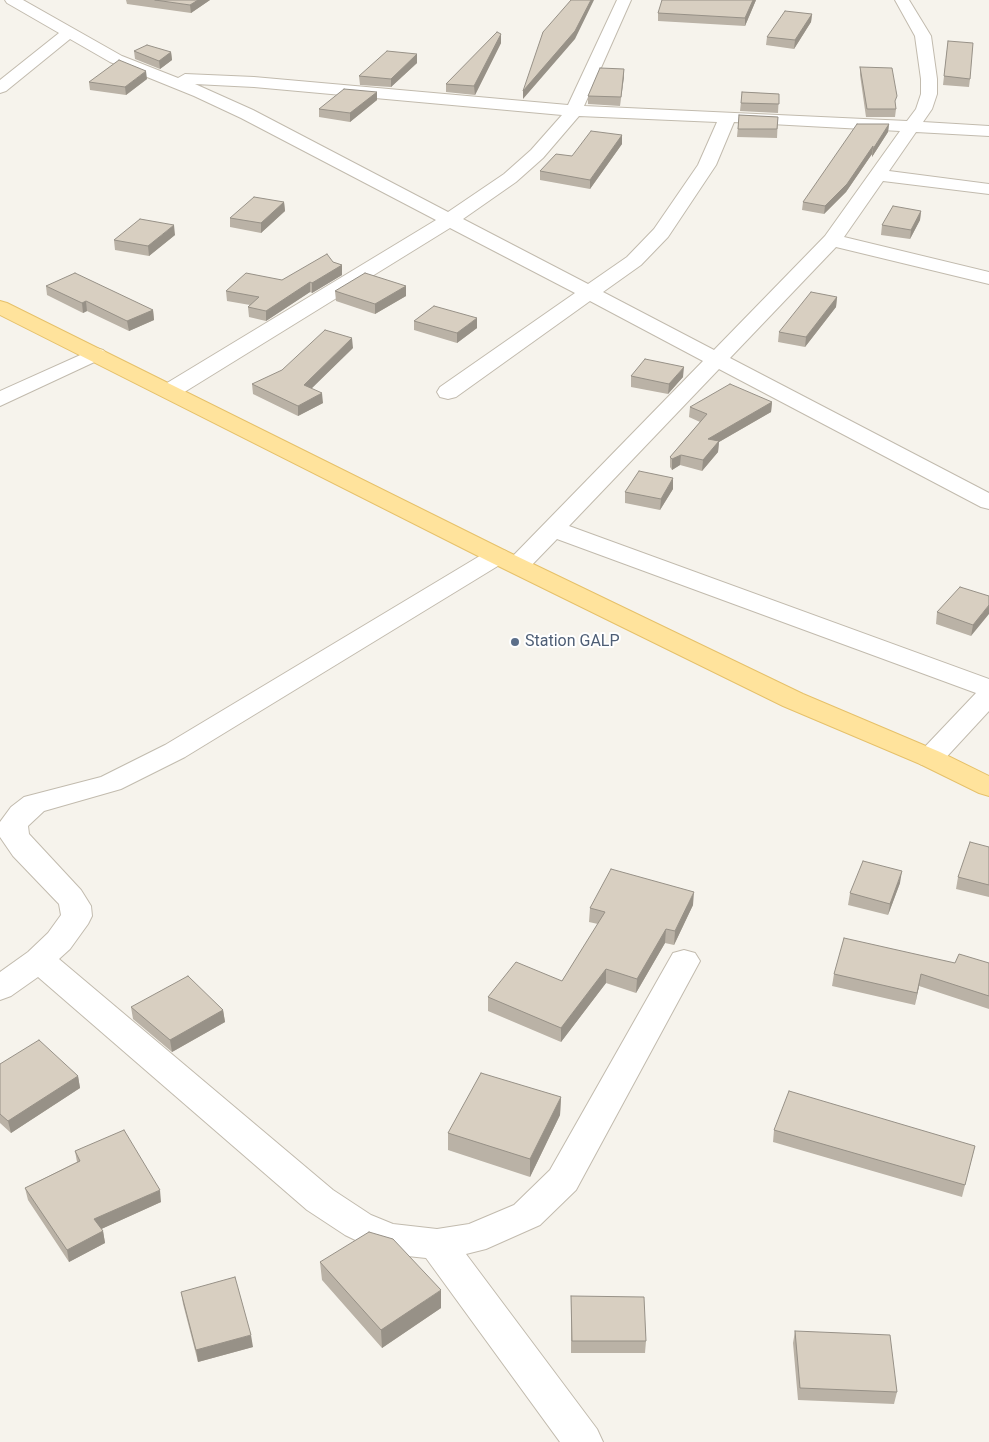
<!DOCTYPE html>
<style>
body{margin:0}
canvas{display:block;background:#f6f3ec}
</style>
<canvas width="989" height="1442"></canvas>
<script>
const ctx = document.querySelector('canvas').getContext('2d');
ctx.lineJoin = 'round';
const poly = rows => new Path2D(rows.map(r => 'M' + r).join(''));
function strokePath(path, color, width, dash) { ctx.strokeStyle = color; ctx.lineWidth = width; ctx.lineCap = dash ? 'butt' : 'round'; ctx.setLineDash(dash || []); ctx.stroke(path); }
function fill(path, color) { ctx.fillStyle = color; ctx.fill(path, 'evenodd'); }
function drawText(font, color, halo, rows, align = 'center') {
  ctx.font = font + ' Roboto,sans-serif'; ctx.lineWidth = 4; ctx.setLineDash([]); ctx.textBaseline = 'middle'; ctx.strokeStyle = halo; ctx.fillStyle = color; for (const [text, x, y, turn = 0] of rows) {
    ctx.save(); ctx.translate(x, y); ctx.rotate((+turn || 0) * Math.PI / 180); ctx.textAlign = isNaN(turn) ? turn : align; if (halo) ctx.strokeText(text, 0, 0); ctx.fillText(text, 0, 0); ctx.restore();
  }
}
const street = poly([
 [5,0,23,0,122,56,178,78,185,74,254,77,568,105,617,0,631,0,584,106,907,121,916,109,921,94,921,79,915,36,895,0,909,0,931,36,937,79,937,94,932,109,923,122,989,126,989,136,916,132,889,171,989,184,989,194,883,181,844,237,989,272,989,284,836,247,730,358,989,493,989,509,981,507,719,369,569,526,989,679,989,711,940,764,930,767,920,764,916,758,920,752,976,693,557,539,527,570,518,572,509,570,506,565,509,560,703,361,590,301,456,397,448,399,440,397,437,392,440,387,575,293,450,228,178,396,170,398,162,396,159,391,162,386,436,220,241,118,194,96,110,62,70,39,6,91,0,93,0,80,59,33,7,3,5,0],
 [195,84,254,87,562,115,531,150,504,174,448,212,253,110,195,84],
 [579,116,717,122,698,165,654,229,627,257,588,284,463,219,516,182,543,158,579,116],
 [734,122,900,131,825,236,714,350,603,292,641,265,668,237,716,165,734,122],
 [96,348,103,350,107,354,103,358,0,406,0,391,96,348],
 [497,549,506,551,509,556,506,561,185,757,121,789,44,811,28,826,29,834,81,890,91,906,92,916,88,924,70,949,59,959,333,1190,371,1215,393,1224,437,1229,469,1224,514,1205,550,1170,673,953,684,950,695,953,700,961,576,1190,540,1225,486,1249,466,1254,597,1429,603,1442,560,1442,426,1258,389,1254,376,1250,345,1235,307,1210,38,977,11,996,0,1000,0,972,28,952,48,933,61,915,59,904,13,856,0,837,0,822,11,807,24,797,101,777,165,745,488,551,497,549]
]);
const primary = poly([
 [0,301,7,303,506,551,803,694,940,752,989,776,989,796,979,793,920,764,783,706,488,561,0,315,0,301]
]);
strokePath(street, '#c2bbae', 2);
strokePath(primary, '#e6c16a', 2);
fill(street, '#fff');
fill(primary, '#ffe39c');
fill(poly([
 [126,0,210,0,191,13,127,4],
 [756,0,745,26,658,21,658,13],
 [812,14,811,22,794,49,766,45,767,37],
 [501,34,501,43,475,95,446,92,446,84],
 [948,41,970,79,969,87,943,85],
 [134,51,171,52,172,60,160,69,135,59],
 [417,54,417,63,391,87,360,85,359,76],
 [860,67,895,105,896,109,895,117,866,117,860,75],
 [624,69,620,106,588,104,588,96],
 [147,79,126,95,90,90,89,82],
 [377,92,377,100,350,122,319,117,319,109],
 [742,92,779,94,778,113,740,111],
 [739,115,778,117,777,138,737,137],
 [889,124,888,132,872,157,872,154,846,192,824,214,802,210,803,202],
 [622,135,622,144,590,189,540,180,540,171,572,156],
 [284,202,285,211,261,233,230,227,230,218],
 [921,211,920,220,910,239,881,235,882,225],
 [175,235,149,256,115,250,114,240],
 [333,262,342,265,342,275,312,293,310,292,266,321,249,317,248,307,250,305,227,301,226,291,282,280],
 [46,286,153,310,154,320,129,331,87,311,83,313,47,295],
 [406,286,406,296,375,314,336,301,335,291],
 [837,297,836,307,805,347,778,342,779,332],
 [414,321,477,328,457,343,414,330],
 [353,348,311,388,323,403,298,416,253,394,252,384],
 [631,376,683,377,668,394,631,387],
 [772,402,771,412,719,442,718,452,702,471,680,465,672,470,670,467,670,457,700,422,689,417,690,407],
 [673,489,660,510,625,503,625,492],
 [989,596,971,636,936,624,937,612],
 [989,847,989,897,956,889,958,877],
 [900,883,888,915,848,905,850,893],
 [693,905,674,945,665,943,636,993,606,983,561,1042,488,1011,488,997,562,981,598,924,589,922,590,908],
 [955,963,989,963,989,1009,919,986,915,1005,832,986,834,974],
 [131,1007,223,1010,225,1022,172,1052,133,1019],
 [0,1064,78,1076,80,1088,11,1133,0,1123],
 [561,1097,560,1115,530,1177,448,1150,448,1133],
 [774,1130,975,1146,962,1197,773,1142],
 [75,1151,161,1202,101,1229,103,1231,105,1243,69,1262,28,1200,25,1188,77,1162],
 [320,1262,441,1308,382,1348,322,1280],
 [181,1292,253,1347,198,1362,183,1304],
 [571,1296,646,1341,645,1353,571,1353],
 [795,1331,897,1392,894,1404,798,1400,793,1343]
]), '#bab2a6');
fill(poly([
 [198,0,210,0,191,13,190,5],
 [591,0,594,0,575,39,523,99,523,91],
 [753,0,756,0,745,26,745,18],
 [812,14,811,22,794,49,795,40],
 [501,34,501,43,475,95,474,86],
 [171,52,172,60,160,69,159,61],
 [417,54,417,63,391,87,391,79],
 [624,69,624,77,620,106,621,97],
 [146,71,147,79,126,95,125,87],
 [377,92,377,100,350,122,350,113],
 [889,124,888,132,872,157,873,149],
 [622,135,622,144,590,189,590,180],
 [873,146,872,154,846,192,824,214,825,206],
 [284,202,285,211,261,233,261,223],
 [921,211,920,220,910,239,911,230],
 [174,225,175,235,149,256,148,246],
 [342,265,342,275,312,293,312,283],
 [310,282,310,292,266,321,266,311],
 [406,286,406,296,375,314,375,304],
 [837,297,836,307,805,347,806,337],
 [86,301,87,311,83,313,82,303],
 [153,310,154,320,129,331,127,321],
 [477,318,477,328,457,343,457,333],
 [352,338,353,348,305,395,304,385],
 [684,367,683,377,668,394,669,384],
 [322,393,323,403,298,416,298,406],
 [772,402,771,412,719,442,718,452,702,471,703,460,708,439],
 [681,455,680,465,672,470,672,459],
 [673,478,673,489,660,510,661,499],
 [989,605,989,614,971,636,973,625],
 [902,871,900,883,888,915,890,904],
 [694,892,693,905,674,945,675,931],
 [666,929,665,943,636,993,637,979],
 [606,969,606,983,561,1042,561,1028],
 [921,974,919,986,915,1005,917,993],
 [223,1010,225,1022,172,1052,170,1040],
 [78,1076,80,1088,11,1133,8,1121],
 [561,1097,560,1115,530,1177,530,1159],
 [160,1190,161,1202,97,1231,94,1219],
 [103,1231,105,1243,69,1262,67,1250],
 [441,1290,441,1308,382,1348,381,1330],
 [251,1335,253,1347,198,1362,196,1350]
]), '#979187');
const building = poly([
 [155,0,198,0,190,5,155,0],
 [571,0,591,0,575,31,523,91,543,32,571,0],
 [662,0,753,0,745,18,658,13,662,0],
 [785,11,812,14,795,40,767,37,785,11],
 [497,32,501,34,474,86,446,84,497,32],
 [948,41,973,43,970,79,944,76,948,41],
 [147,45,171,52,159,61,134,51,147,45],
 [387,51,417,54,391,79,359,76,387,51],
 [119,60,146,71,125,87,89,82,119,60],
 [860,67,892,68,897,96,895,101,896,109,867,109,860,67],
 [600,68,624,69,621,97,588,96,600,68],
 [344,89,377,92,350,113,319,109,344,89],
 [742,92,779,94,779,104,741,103,742,92],
 [739,115,778,117,777,129,738,129,739,115],
 [857,124,889,124,873,149,873,146,847,184,825,206,803,202,857,124],
 [591,131,622,135,590,180,540,171,556,154,572,156,591,131],
 [254,197,284,202,261,223,230,218,254,197],
 [893,206,921,211,911,230,882,225,893,206],
 [140,219,174,225,148,246,114,240,140,219],
 [327,254,333,262,342,265,312,283,310,282,266,311,248,307,259,297,226,291,246,273,282,280,327,254],
 [75,273,153,310,127,321,86,301,82,303,46,286,75,273],
 [365,273,406,286,375,304,335,291,365,273],
 [811,292,837,297,806,337,779,332,811,292],
 [434,306,477,318,457,333,414,321,434,306],
 [325,330,352,338,304,385,322,393,298,406,252,384,282,370,325,330],
 [645,359,684,367,669,384,631,376,645,359],
 [730,384,772,402,708,439,719,441,703,460,681,455,672,459,670,457,707,414,690,407,730,384],
 [639,471,673,478,661,499,625,492,639,471],
 [960,587,989,596,989,605,973,625,937,612,960,587],
 [970,842,989,847,989,885,958,877,970,842],
 [863,861,902,871,890,904,850,893,863,861],
 [611,869,694,892,675,931,666,929,637,979,606,969,561,1028,488,997,516,962,562,981,605,912,590,908,611,869],
 [844,938,955,963,959,954,989,963,989,996,921,974,917,993,834,974,844,938],
 [188,976,223,1010,170,1040,131,1007,188,976],
 [39,1040,78,1076,8,1121,0,1114,0,1064,39,1040],
 [481,1073,561,1097,530,1159,448,1133,481,1073],
 [789,1091,975,1146,965,1185,774,1130,789,1091],
 [124,1130,160,1190,94,1219,103,1231,67,1250,25,1188,80,1161,75,1151,124,1130],
 [369,1232,393,1239,441,1290,381,1330,320,1262,369,1232],
 [235,1277,251,1335,196,1350,181,1292,235,1277],
 [571,1296,644,1297,646,1341,572,1341,571,1296],
 [795,1331,890,1335,897,1392,800,1388,795,1331]
]);
fill(building, '#d8cfc1');
strokePath(building, '#979187', 1);
for (const [x, y, r, color] of [
 [515,642,5,"#5c6f8a"]
]) { const dot = new Path2D(); dot.arc(x, y, r, 0, 2 * Math.PI); ctx.fillStyle = color; ctx.fill(dot); strokePath(dot, '#fff', 2); }
drawText('16px', '#4e5e75', '#fff', [
 ["Station GALP",525,642]
], 'left');
</script>
